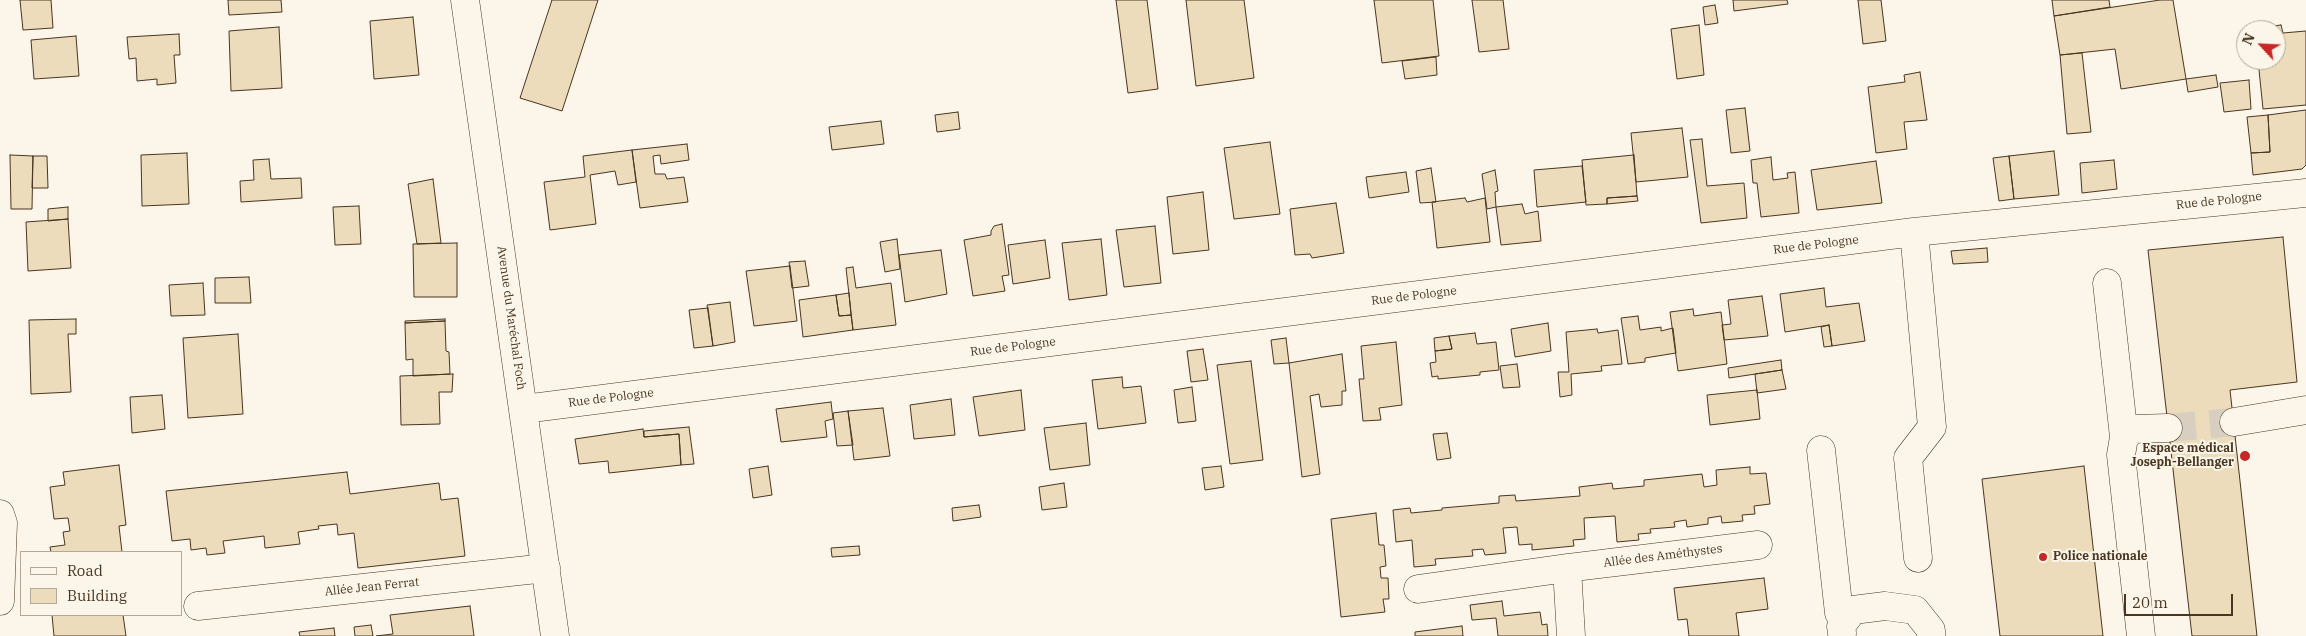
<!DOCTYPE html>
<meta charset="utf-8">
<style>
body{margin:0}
#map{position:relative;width:2306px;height:636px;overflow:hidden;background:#fbf6e9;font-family:"IBM Plex Serif",serif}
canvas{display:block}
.legend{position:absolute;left:20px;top:551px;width:162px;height:65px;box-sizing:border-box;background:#fbf6e9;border:1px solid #b4a999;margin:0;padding:6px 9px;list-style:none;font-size:15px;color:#4a3520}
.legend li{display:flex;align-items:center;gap:10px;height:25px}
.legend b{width:25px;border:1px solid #b4a999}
.north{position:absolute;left:2236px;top:20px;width:50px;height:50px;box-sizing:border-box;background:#fbf6e9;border:1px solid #b4a999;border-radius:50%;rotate:295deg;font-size:14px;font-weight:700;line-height:20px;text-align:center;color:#4a3520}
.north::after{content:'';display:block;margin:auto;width:18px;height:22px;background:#c62828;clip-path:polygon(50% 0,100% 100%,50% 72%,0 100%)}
.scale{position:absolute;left:2124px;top:594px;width:109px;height:22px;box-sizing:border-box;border:2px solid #4a3520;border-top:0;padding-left:6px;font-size:15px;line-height:18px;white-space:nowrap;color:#4a3520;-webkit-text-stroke:4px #fbf6e9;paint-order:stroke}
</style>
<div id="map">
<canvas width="2306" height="636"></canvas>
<ul class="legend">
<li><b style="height:6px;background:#fbf6e9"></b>Road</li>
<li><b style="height:14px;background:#ecdcbc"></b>Building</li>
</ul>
<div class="north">N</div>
<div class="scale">20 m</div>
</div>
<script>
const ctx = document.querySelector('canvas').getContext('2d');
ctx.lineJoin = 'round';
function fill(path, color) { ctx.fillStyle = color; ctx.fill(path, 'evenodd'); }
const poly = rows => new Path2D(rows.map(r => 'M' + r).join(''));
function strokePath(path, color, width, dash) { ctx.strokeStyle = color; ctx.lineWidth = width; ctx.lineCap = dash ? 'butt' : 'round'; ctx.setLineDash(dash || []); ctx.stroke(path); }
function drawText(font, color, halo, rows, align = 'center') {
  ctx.font = font + ' "IBM Plex Serif",serif'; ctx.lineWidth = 4; ctx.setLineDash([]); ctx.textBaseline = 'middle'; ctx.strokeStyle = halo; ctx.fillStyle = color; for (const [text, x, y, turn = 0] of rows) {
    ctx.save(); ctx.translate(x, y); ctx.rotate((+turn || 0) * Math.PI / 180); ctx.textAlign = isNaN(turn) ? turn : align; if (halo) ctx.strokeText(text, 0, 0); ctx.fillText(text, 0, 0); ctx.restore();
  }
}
const building = poly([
 [20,0,51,0,53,28,23,30,20,0],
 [228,0,281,0,282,12,229,15,228,0],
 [552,0,598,0,562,111,520,98,552,0],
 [1116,0,1147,0,1158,89,1128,93,1116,0],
 [1186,0,1244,0,1254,78,1196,86,1186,0],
 [1374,0,1433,0,1439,56,1382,63,1374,0],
 [1472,0,1503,0,1509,49,1479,52,1472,0],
 [1733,0,1787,0,1788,4,1734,11,1733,0],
 [1858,0,1881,0,1886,41,1863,44,1858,0],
 [2052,0,2109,0,2110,7,2054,16,2052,0],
 [2160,0,2173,0,2186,79,2121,89,2115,49,2060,55,2054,16,2160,0],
 [1715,5,1718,23,1705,25,1703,7,1715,5],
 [413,17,419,75,374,79,370,21,413,17],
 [1699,25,1704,75,1677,79,1671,29,1699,25],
 [2281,25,2283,33,2306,31,2306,105,2263,109,2258,60,2276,60,2276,30,2255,30,2255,28,2281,25],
 [279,27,282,88,231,91,229,31,279,27],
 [179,34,180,55,174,55,176,83,157,85,157,79,137,81,136,58,129,59,127,37,179,34],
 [76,36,79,76,34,79,31,40,76,36],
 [2082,53,2091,132,2067,134,2060,55,2082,53],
 [1436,57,1437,75,1405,79,1402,61,1436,57],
 [1920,72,1927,120,1904,122,1907,149,1876,153,1868,87,1905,82,1904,75,1920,72],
 [2216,75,2218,87,2188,92,2186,79,2216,75],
 [2249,80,2251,109,2224,112,2220,83,2249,80],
 [1745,108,1750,151,1731,153,1726,110,1745,108],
 [2306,110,2306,165,2302,169,2253,175,2251,153,2270,152,2268,115,2306,110],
 [958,112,960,129,937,132,935,115,958,112],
 [2268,115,2270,152,2251,153,2247,117,2268,115],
 [881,121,884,144,832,150,829,127,881,121],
 [1682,128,1688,177,1636,182,1631,133,1682,128],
 [1702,139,1707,186,1744,183,1747,218,1701,223,1690,140,1702,139],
 [1270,142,1280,214,1234,219,1224,148,1270,142],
 [687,144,689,160,661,164,660,155,653,156,655,174,665,174,667,179,684,177,688,202,640,208,632,150,687,144],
 [632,150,636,182,618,185,615,171,590,175,596,224,550,230,544,182,585,177,583,156,632,150],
 [2054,151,2059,195,2014,199,2009,156,2054,151],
 [187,153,189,204,142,206,141,155,187,153],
 [10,155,33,156,32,209,11,209,10,155],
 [1634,155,1637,196,1607,198,1607,204,1586,205,1582,160,1634,155],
 [33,156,47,156,48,188,32,188,33,156],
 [2009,156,2014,199,1999,201,1993,158,2009,156],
 [1771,157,1773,180,1788,178,1787,173,1795,172,1799,213,1761,217,1757,183,1753,183,1751,160,1771,157],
 [269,159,271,179,301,178,302,198,241,202,240,181,254,180,253,160,269,159],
 [2114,160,2117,189,2082,193,2080,163,2114,160],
 [1876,161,1882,203,1817,210,1811,170,1876,161],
 [1582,166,1586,202,1537,207,1534,170,1582,166],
 [1431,168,1436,202,1420,203,1416,171,1431,168],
 [1495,170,1498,191,1495,192,1496,207,1487,209,1482,174,1495,170],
 [1406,172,1409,192,1369,198,1366,177,1406,172],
 [433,179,441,243,417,244,408,184,433,179],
 [1203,192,1209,250,1173,254,1167,197,1203,192],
 [1637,196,1638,201,1607,204,1607,198,1637,196],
 [1465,198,1467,202,1485,198,1490,242,1437,248,1432,202,1465,198],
 [1336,203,1344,253,1312,258,1310,254,1295,255,1290,209,1336,203],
 [1522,204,1525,214,1538,211,1541,241,1501,245,1496,207,1522,204],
 [359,206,361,244,335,245,333,207,359,206],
 [68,207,68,219,48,221,48,209,68,207],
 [68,219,71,268,28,271,26,222,68,219],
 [1002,224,1009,275,1002,276,1005,291,973,296,964,240,991,235,991,231,994,226,1002,224],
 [1155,226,1161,283,1124,287,1116,230,1155,226],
 [2283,237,2297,382,2230,390,2257,636,2192,636,2148,250,2283,237],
 [897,239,900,269,885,272,880,242,897,239],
 [1101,239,1107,295,1069,300,1062,243,1101,239],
 [1045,240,1050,278,1013,284,1008,245,1045,240],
 [457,243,457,297,414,297,413,244,457,243],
 [1987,248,1988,262,1953,264,1951,251,1987,248],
 [941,250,947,294,905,302,899,255,941,250],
 [805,261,809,286,792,288,789,262,805,261],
 [790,266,797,321,754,326,746,271,790,266],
 [853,267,856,288,891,283,896,325,853,330,846,268,853,267],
 [249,277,251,303,215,303,215,278,249,277],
 [203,283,205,315,171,316,169,285,203,283],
 [1824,288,1826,307,1859,303,1865,341,1832,346,1829,325,1785,332,1780,294,1824,288],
 [849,293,851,315,839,316,836,295,849,293],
 [836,295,839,316,851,315,853,330,803,337,799,300,836,295],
 [1762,296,1768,336,1724,340,1722,325,1731,324,1728,300,1762,296],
 [730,302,735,342,713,346,707,305,730,302],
 [708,308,713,346,694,348,689,310,708,308],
 [1693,309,1694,316,1721,312,1727,364,1678,371,1670,312,1693,309],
 [1638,316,1640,330,1661,327,1661,331,1673,328,1676,353,1645,358,1645,362,1628,364,1621,318,1638,316],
 [76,319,76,334,68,334,71,392,31,394,29,320,76,319],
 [445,319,445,321,405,323,405,321,445,319],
 [445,321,446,351,449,352,450,374,413,376,413,359,406,360,405,323,445,321],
 [1548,323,1551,351,1515,357,1511,329,1548,323],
 [1829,325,1832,346,1824,347,1821,327,1829,325],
 [1597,329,1598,333,1618,330,1622,364,1601,366,1602,371,1571,374,1572,395,1560,397,1558,372,1569,372,1566,332,1597,329],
 [1475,333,1477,344,1496,342,1499,370,1480,372,1480,375,1438,379,1438,376,1432,377,1430,363,1436,362,1435,351,1452,349,1449,336,1475,333],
 [238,334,243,414,188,418,183,338,238,334],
 [1449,336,1452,349,1435,351,1434,338,1449,336],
 [1286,338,1289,363,1274,364,1271,340,1286,338],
 [1396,342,1402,405,1379,408,1381,420,1363,421,1359,379,1364,379,1361,346,1396,342],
 [1203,349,1208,380,1191,382,1187,351,1203,349],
 [1342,354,1346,391,1342,391,1342,405,1321,407,1319,394,1310,396,1320,474,1302,477,1289,363,1342,354],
 [1781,360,1782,370,1729,378,1728,368,1781,360],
 [1251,361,1263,460,1230,464,1217,365,1251,361],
 [1517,364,1520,387,1503,388,1500,366,1517,364],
 [1782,370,1786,389,1757,393,1755,374,1782,370],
 [453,374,452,392,439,392,440,424,401,425,400,376,453,374],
 [1122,377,1123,388,1141,386,1146,423,1098,429,1092,380,1122,377],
 [1192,387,1196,421,1178,423,1174,390,1192,387],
 [1021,390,1025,430,979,436,973,397,1021,390],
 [1757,390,1760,419,1710,425,1707,395,1757,390],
 [162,395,165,429,132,433,130,397,162,395],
 [951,399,955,435,914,439,910,405,951,399],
 [831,402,833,419,825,421,827,437,781,442,776,409,831,402],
 [883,408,890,456,854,460,848,411,883,408],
 [848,411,853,445,837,446,833,413,848,411],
 [1086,423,1090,465,1050,470,1044,428,1086,423],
 [689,427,694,464,681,465,679,434,644,437,644,431,689,427],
 [643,429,644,437,679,434,681,465,609,473,608,461,579,464,575,439,643,429],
 [1447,433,1451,458,1437,460,1433,434,1447,433],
 [119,465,126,525,119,526,122,552,51,552,50,547,65,545,63,532,70,531,68,518,54,519,50,487,65,485,63,472,119,465],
 [768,466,772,495,753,498,749,469,768,466],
 [1221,466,1224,487,1205,490,1202,468,1221,466],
 [2084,466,2103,636,2000,636,1982,479,2084,466],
 [1750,467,1750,474,1766,473,1770,504,1754,506,1755,514,1742,515,1743,521,1722,523,1721,516,1708,518,1708,524,1687,527,1686,520,1674,522,1675,527,1650,529,1651,533,1638,534,1639,540,1617,542,1615,516,1584,518,1585,539,1573,540,1574,546,1532,550,1532,544,1519,545,1517,527,1503,528,1506,553,1485,555,1483,549,1472,550,1473,556,1435,559,1436,565,1414,567,1412,540,1396,542,1393,510,1410,508,1411,513,1442,510,1442,508,1499,503,1499,496,1515,495,1516,501,1580,496,1579,487,1612,483,1613,489,1644,486,1644,480,1702,474,1704,487,1717,485,1716,470,1750,467],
 [347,472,350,494,439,483,441,500,458,498,465,556,358,568,354,533,338,535,337,524,318,526,319,529,298,532,300,544,265,548,264,536,223,541,225,553,207,555,206,548,191,550,190,539,172,541,166,491,347,472],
 [1064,483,1067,507,1042,510,1039,487,1064,483],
 [979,505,981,517,953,521,952,508,979,505],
 [1376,513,1379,545,1384,545,1386,566,1380,567,1381,578,1388,578,1389,599,1383,599,1385,612,1341,617,1331,519,1376,513],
 [859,546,860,555,832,557,831,548,859,546],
 [1764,578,1768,609,1736,613,1739,636,1689,636,1687,619,1678,620,1674,588,1764,578],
 [1502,601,1504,616,1540,612,1542,625,1547,624,1548,636,1498,636,1496,618,1472,620,1470,605,1502,601],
 [470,606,474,636,376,636,393,634,390,615,470,606],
 [52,615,123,615,126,636,54,636,52,615],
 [371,625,373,636,355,636,354,627,371,625],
 [1462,626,1463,636,1415,636,1415,632,1462,626],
 [334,628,335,636,300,636,299,632,334,628]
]);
fill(building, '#ecdcbc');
strokePath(building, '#4a3520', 1);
strokePath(poly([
 [2168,428,2234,422]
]), '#d8cfc1', 28, [28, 14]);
const minor = poly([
 [1914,232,1932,427,1908,458,1918,558],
 [2107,283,2124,437],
 [524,409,1914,232,2306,193],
 [2234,422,2306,410],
 [1821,450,1839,613,1846,619],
 [0,514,3,523,0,601],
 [1567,568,1571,636],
 [1418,589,1567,568,1758,545],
 [198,606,546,568],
 [1842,633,1841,626,1853,610,1885,606,1915,610,1931,630,1931,636],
 [2141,636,2121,455,2124,437,2134,429,2168,428]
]);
const major = poly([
 [465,0,555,636]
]);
strokePath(minor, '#4a3520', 29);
strokePath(major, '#4a3520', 29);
strokePath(minor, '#fbf6e9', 28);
strokePath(major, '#fbf6e9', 28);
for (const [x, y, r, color] of [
 [2245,456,6,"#c62828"],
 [2043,557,5,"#c62828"]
]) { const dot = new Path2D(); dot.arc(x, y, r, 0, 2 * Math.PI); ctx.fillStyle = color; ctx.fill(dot); strokePath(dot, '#fbf6e9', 2); }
drawText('12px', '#4a3520', '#fbf6e9', [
 ["Rue de Pologne",2219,201,-6],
 ["Rue de Pologne",1816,245,-7],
 ["Rue de Pologne",1414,296,-7],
 ["Avenue du Maréchal Foch",511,318,82],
 ["Rue de Pologne",1013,347,-7],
 ["Rue de Pologne",611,398,-7],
 ["Allée des Améthystes",1663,556,-7],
 ["Allée Jean Ferrat",372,587,-6]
]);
drawText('bold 12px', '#4a3520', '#fbf6e9', [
 ["Espace médical",2234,449],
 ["Joseph-Bellanger",2234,463],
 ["Police nationale",2053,557,"left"]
], 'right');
</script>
